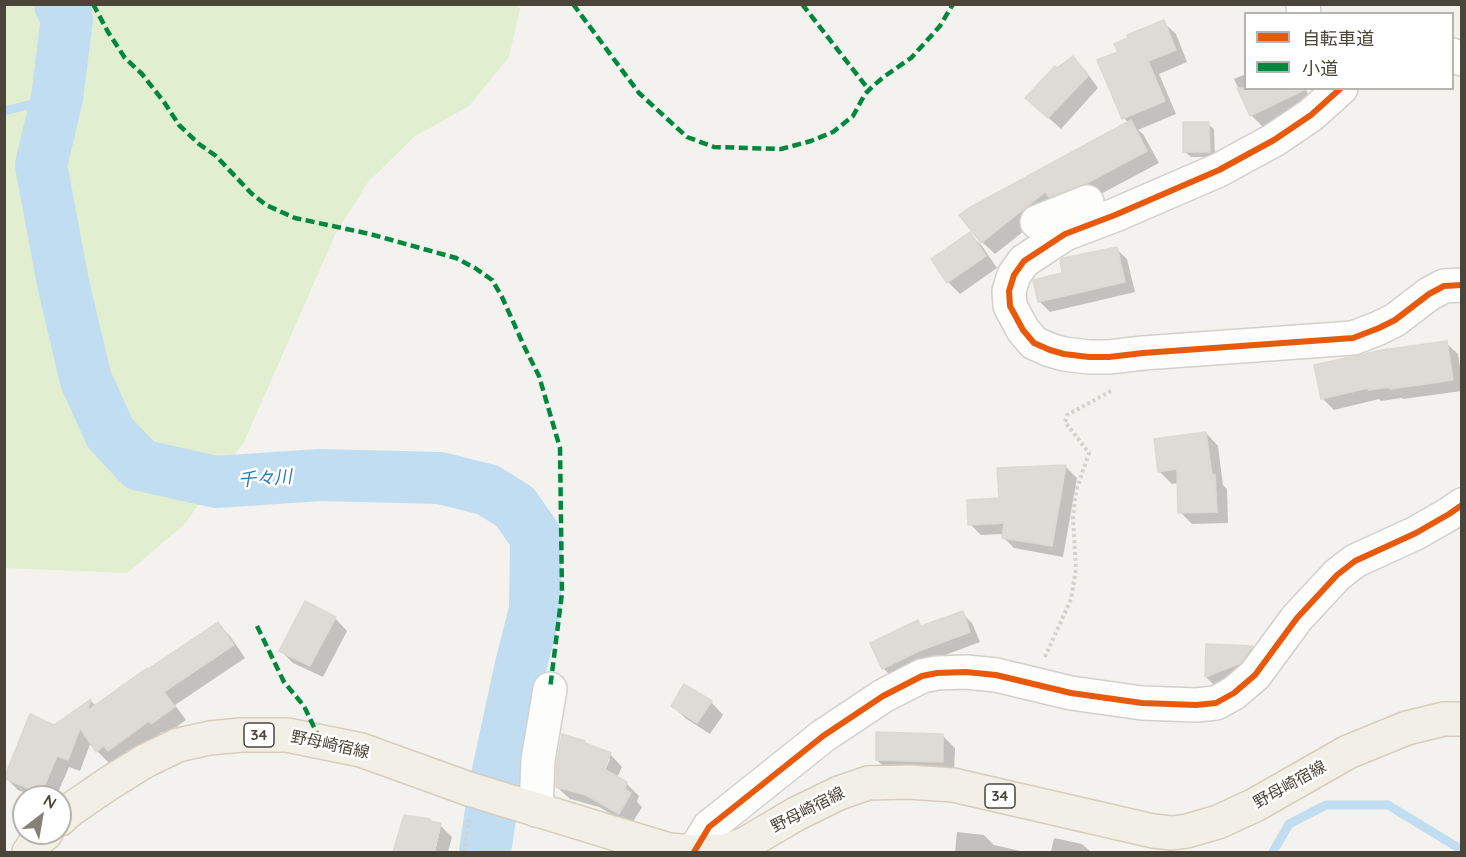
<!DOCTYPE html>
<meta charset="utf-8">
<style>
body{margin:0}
#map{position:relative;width:1466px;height:857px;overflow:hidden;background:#f4f2ee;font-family:Quicksand,"Noto Sans JP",sans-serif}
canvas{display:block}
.frame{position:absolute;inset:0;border:6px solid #4b4439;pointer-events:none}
.legend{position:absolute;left:1244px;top:12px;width:210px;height:78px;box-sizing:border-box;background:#fff;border:2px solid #b7b4b0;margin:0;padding:8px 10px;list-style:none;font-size:18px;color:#4b4439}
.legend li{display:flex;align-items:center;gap:12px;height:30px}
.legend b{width:30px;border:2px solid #b7b4b0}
.north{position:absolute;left:12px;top:785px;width:60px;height:60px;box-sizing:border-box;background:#fff;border:2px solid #b7b4b0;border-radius:50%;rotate:31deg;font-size:16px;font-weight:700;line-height:24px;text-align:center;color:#4b4439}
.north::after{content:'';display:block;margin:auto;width:21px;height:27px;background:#868178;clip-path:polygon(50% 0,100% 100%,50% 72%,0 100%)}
</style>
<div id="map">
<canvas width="1466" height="857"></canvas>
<div class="frame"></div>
<ul class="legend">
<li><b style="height:8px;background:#e8590c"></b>自転車道</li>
<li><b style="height:8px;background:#00873e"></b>小道</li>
</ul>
<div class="north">N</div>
</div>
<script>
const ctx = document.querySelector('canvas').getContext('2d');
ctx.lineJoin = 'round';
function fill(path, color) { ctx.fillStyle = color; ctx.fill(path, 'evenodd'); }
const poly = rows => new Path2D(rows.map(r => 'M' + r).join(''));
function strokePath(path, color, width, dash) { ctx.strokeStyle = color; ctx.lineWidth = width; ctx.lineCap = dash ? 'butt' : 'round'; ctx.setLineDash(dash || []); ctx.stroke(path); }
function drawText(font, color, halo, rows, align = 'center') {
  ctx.font = font + ' Quicksand,"Noto Sans JP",sans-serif'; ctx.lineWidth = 5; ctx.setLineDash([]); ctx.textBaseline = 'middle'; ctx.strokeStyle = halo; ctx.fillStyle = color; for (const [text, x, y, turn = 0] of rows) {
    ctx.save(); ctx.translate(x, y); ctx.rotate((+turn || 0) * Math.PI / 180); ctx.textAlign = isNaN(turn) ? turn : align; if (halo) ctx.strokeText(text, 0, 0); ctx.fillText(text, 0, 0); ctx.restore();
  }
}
fill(poly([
 [518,5,520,9,509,57,469,106,414,137,368,182,335,235,244,442,184,525,127,573,5,568,5,5]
]), '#e1eecf');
fill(poly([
 [1163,22,1176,34,1187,62,1159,74,1176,114,1138,130,1143,134,1159,163,1097,196,1058,204,995,254,982,242,1128,123,1124,118,1120,52],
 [1073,58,1085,70,1098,88,1061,129,1039,109,1057,70],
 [1246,74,1246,88,1305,88,1313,104,1263,127,1251,115,1234,79],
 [1208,124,1214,129,1215,157,1191,157,1185,152],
 [970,234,982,246,997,268,960,294,948,282],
 [1116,249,1127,259,1135,292,1050,312,1039,301,1064,275],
 [1446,343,1458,354,1462,379,1462,391,1403,399,1402,398,1381,401,1379,399,1334,410,1322,398],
 [1206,433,1218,446,1223,485,1227,489,1228,523,1192,524,1180,512,1179,483,1172,484,1159,471],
 [1066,467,1077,478,1063,557,1014,548,1003,537,1004,534,981,535,970,524,1000,500,999,469],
 [962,613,972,623,980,642,929,661,893,678,883,668,918,621,923,627],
 [335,618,347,631,323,677,293,663,281,651],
 [218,624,230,636,245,658,175,705,186,720,165,735,162,732,121,762,117,758,109,763,97,751,91,742,80,771,69,767,56,797,35,797,18,790,6,778,54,726,91,701,96,706],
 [1207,646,1252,647,1264,659,1218,689,1206,677],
 [711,702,723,715,710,734,685,718,673,706],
 [942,735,955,748,954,773,889,772,877,760],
 [585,742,589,747,610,754,622,767,617,778,627,784,639,796,637,802,642,807,631,825,599,807,570,799,557,787],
 [607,759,610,759,602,777],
 [405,816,440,825,452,837,448,852,435,852,440,830,437,830,432,852,395,852],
 [957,832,984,835,994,845,1025,852,955,852],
 [1054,838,1082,844,1091,852,1096,852,1051,852]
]), '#0003');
strokePath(poly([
 [4,111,57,98],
 [1273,852,1289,824,1326,805,1388,805,1462,850]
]), '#c0ddf1', 9);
strokePath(poly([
 [60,4,67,18,57,98,41,165,63,283,86,380,110,433,140,465,216,482,320,475,440,478,488,490,515,507,536,537,535,610,520,669,494,790,485,852]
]), '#c0ddf1', 52);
const building = poly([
 [1164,20,1176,50,1148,61,1165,101,1122,119,1097,60,1118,52,1114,44,1128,38,1127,35,1164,20],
 [1073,56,1088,76,1048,118,1025,98,1055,66,1057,68,1073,56],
 [1237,88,1308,88,1250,116,1237,88],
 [1131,120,1147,151,1085,184,1049,197,1045,192,981,243,959,215,969,208,1131,120],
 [1183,122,1209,122,1210,152,1183,152,1183,122],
 [970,232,986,256,947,283,931,259,970,232],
 [1117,247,1125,282,1038,302,1033,280,1062,273,1060,260,1063,258,1117,247],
 [1447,341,1453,380,1390,389,1390,387,1368,390,1368,388,1321,399,1314,365,1382,350,1447,341],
 [1206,432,1212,475,1215,475,1217,512,1178,513,1177,469,1158,472,1154,439,1206,432],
 [1066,465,1052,546,1002,538,1004,523,968,525,967,500,999,498,997,468,1066,465],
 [305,601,336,617,310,666,279,651,305,601],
 [963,611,970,632,919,651,882,669,870,643,918,620,921,626,963,611],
 [218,622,234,645,164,692,175,707,151,724,149,721,108,751,104,746,96,752,80,728,68,760,57,756,41,794,4,778,30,714,54,725,91,699,87,711,147,668,148,669,218,622],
 [1206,644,1253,646,1241,663,1205,677,1206,644],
 [684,684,712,701,697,723,671,706,684,684],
 [876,732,943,734,943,762,876,760,876,732],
 [562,734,585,741,585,743,611,753,604,769,627,782,625,789,631,793,619,814,586,795,556,787,557,762,562,734],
 [404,815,430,819,430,821,441,823,434,852,393,852,404,815]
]);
fill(building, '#dedbd6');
strokePath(building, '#dcd9d4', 1.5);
const minor = poly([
 [1303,4,1304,14],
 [1452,55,1462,59],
 [1341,88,1311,115,1274,140,1219,170,1115,215,1065,234,1024,261,1014,275,1009,291,1010,306,1023,330,1034,343,1050,350,1064,354,1089,357,1109,357,1143,353,1353,338,1379,328,1395,320,1429,294,1444,286,1462,285],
 [1037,222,1087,202],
 [536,810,538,760,550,689],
 [694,852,709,827,823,736,883,696,922,676,937,673,966,672,996,675,1071,693,1142,703,1196,705,1216,703,1234,693,1255,675,1297,618,1337,575,1355,561,1416,533,1449,514,1462,505]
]);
const major = poly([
 [60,819,70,810,108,784,145,761,178,745,210,738,241,735,287,735,361,750,469,789,669,850,694,852,725,851,745,844,796,814,839,793,868,783,908,782,953,785,1153,831,1172,833,1187,831,1218,822,1255,805,1348,752,1407,728,1444,719,1462,719],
 [29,852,38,840,46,833]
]);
strokePath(minor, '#d2d0cb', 36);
strokePath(major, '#d6cebb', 36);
strokePath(poly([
 [1045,657,1071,599,1076,569,1073,518,1076,491,1089,453,1065,422,1067,415,1113,390],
 [464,852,469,819]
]), '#d3d2cc', 4, [3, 3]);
strokePath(minor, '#fdfdfc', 33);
strokePath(major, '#f2efe6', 33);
strokePath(poly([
 [93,4,108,32,125,58,142,74,164,102,179,125,199,144,216,156,251,193,266,205,295,218,370,234,456,258,475,268,492,280,502,297,524,346,539,376,560,448,562,593,550,689],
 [573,4,639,93,687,137,714,147,781,149,811,141,833,132,853,116,865,94,873,86,885,76,911,58,922,46,940,26,953,4],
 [802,4,869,90],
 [257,626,284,682,304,706,321,742]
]), '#00873e', 4.5, [9, 4.5]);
strokePath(poly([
 [1341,88,1311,115,1274,140,1219,170,1115,215,1065,234,1024,261,1014,275,1009,291,1010,306,1023,330,1034,343,1050,350,1064,354,1089,357,1109,357,1143,353,1353,338,1379,328,1395,320,1429,294,1444,286,1462,285],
 [694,852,709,827,823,736,883,696,922,676,937,673,966,672,996,675,1071,693,1142,703,1196,705,1216,703,1234,693,1255,675,1297,618,1337,575,1355,561,1416,533,1449,514,1462,505]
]), '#e8590c', 6);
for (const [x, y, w] of [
 [259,735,30],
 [1000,796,30]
]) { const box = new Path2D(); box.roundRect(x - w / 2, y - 12, w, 24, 4.5); ctx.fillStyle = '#fff'; ctx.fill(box); strokePath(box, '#4b4439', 1.5); }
drawText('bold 15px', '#4b4439', null, [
 ["34",259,735],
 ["34",1000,796]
]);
drawText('16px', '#4b4439', '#fff', [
 ["野母崎宿線",330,745,12],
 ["野母崎宿線",1290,785,-29],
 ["野母崎宿線",808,810,-27]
]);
drawText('italic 18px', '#2e7ab2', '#fff', [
 ["千々川",265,479,-4]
]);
</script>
